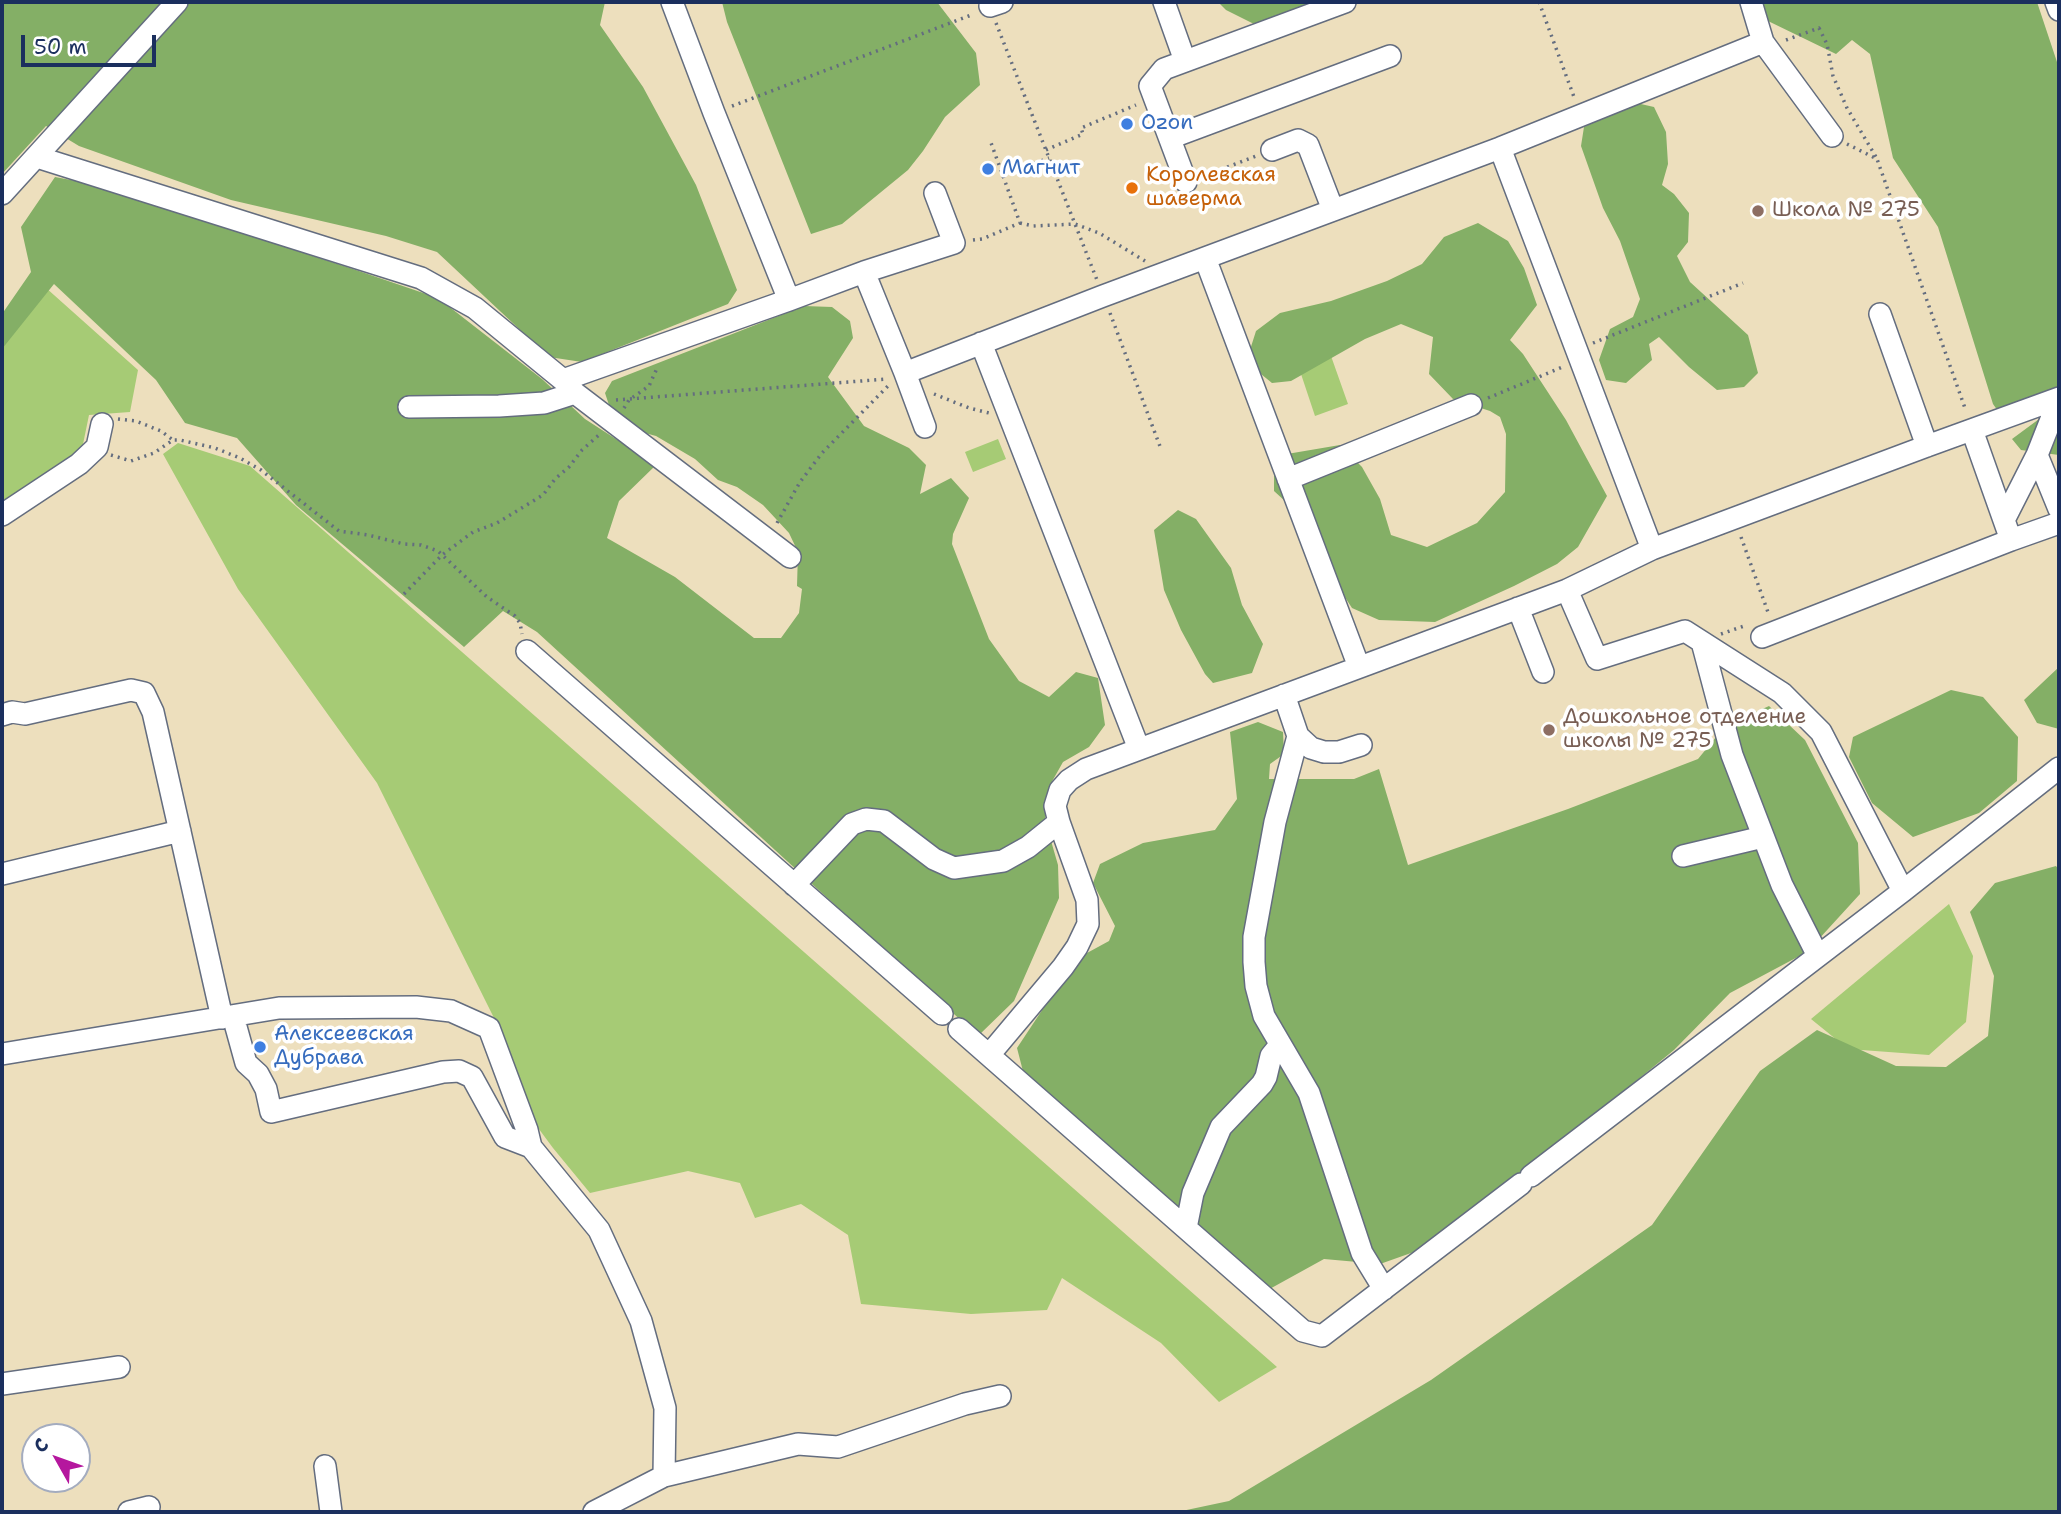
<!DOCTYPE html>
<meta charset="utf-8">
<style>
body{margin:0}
#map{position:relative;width:2061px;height:1514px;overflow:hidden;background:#eddfbd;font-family:"Shantell Sans",sans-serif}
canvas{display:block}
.frame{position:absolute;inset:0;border:4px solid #1b2f5e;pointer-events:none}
.north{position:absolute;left:21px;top:1423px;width:70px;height:70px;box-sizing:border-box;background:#fff;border:2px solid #a4acbf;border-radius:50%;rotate:310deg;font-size:19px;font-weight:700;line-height:28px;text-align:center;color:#1b2f5e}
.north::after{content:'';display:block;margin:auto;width:24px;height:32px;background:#b5179e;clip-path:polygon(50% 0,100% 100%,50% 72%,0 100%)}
.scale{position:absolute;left:21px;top:35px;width:135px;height:32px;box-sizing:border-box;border:4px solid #1b2f5e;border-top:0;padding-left:9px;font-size:21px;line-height:24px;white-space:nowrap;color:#1b2f5e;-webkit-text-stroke:5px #fff;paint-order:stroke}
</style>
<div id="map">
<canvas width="2061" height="1514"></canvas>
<div class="frame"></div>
<div class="north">С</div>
<div class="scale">50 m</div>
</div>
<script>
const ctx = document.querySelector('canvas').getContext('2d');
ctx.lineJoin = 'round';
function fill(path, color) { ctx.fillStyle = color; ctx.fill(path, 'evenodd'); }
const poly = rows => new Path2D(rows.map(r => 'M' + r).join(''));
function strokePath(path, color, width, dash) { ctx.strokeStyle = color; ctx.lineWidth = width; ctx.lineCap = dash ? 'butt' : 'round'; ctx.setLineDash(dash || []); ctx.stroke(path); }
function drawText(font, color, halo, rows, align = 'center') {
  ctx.font = font + ' "Shantell Sans",sans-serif'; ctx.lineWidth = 7; ctx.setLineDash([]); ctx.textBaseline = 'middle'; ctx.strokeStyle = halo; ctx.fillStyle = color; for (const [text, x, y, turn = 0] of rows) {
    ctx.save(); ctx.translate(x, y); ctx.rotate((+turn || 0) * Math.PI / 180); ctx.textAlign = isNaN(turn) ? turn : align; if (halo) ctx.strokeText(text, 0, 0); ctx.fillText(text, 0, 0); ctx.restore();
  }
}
fill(poly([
 [45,287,138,370,130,412,89,415,81,454,2,508,2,336],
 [1331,356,1348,404,1315,416,1299,368],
 [998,439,1006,459,973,472,965,452],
 [178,443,250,466,1277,1367,1219,1402,1161,1343,1062,1278,1047,1310,971,1314,861,1304,848,1235,801,1204,755,1218,740,1183,688,1171,590,1193,553,1148,533,1121,497,1024,377,783,238,589,163,454],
 [1949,904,1973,956,1966,1022,1929,1055,1848,1049,1811,1019]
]), '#a6cb75');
fill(poly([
 [2,2,605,2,600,25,643,87,696,185,737,290,728,304,582,362,549,357,437,252,386,236,231,200,79,146,46,126,2,174],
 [722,2,937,2,976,53,980,85,945,117,923,151,908,170,842,224,811,234,727,22],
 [1218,2,1314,2,1254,24,1226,10],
 [1752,2,2037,2,2059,68,2059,387,2048,396,2000,414,1993,404,1938,227,1893,158,1870,54,1852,40,1836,54,1768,21],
 [1632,102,1654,107,1666,132,1668,164,1662,185,1674,194,1689,213,1688,242,1677,256,1690,282,1748,335,1758,373,1744,387,1717,390,1689,367,1659,337,1649,344,1652,360,1626,383,1606,380,1599,360,1610,329,1633,317,1640,299,1620,241,1603,208,1581,146,1584,127],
 [55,177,87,183,350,268,438,298,542,379,585,419,656,465,619,501,607,538,675,577,754,638,781,638,799,613,802,589,797,586,798,552,789,533,763,505,737,487,718,480,695,459,656,436,634,430,612,414,605,393,612,381,804,306,832,307,850,321,853,338,828,377,864,426,909,448,926,465,920,494,951,478,969,498,953,534,952,544,989,639,1019,681,1049,697,1076,672,1098,678,1105,725,1089,747,1063,762,1050,785,1045,820,1058,865,1059,898,1014,1001,978,1036,537,632,503,611,464,647,296,505,237,438,185,423,156,380,54,284,2,349,2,314,31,272,21,227],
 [1478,223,1508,241,1524,268,1537,305,1510,340,1523,354,1566,420,1607,496,1578,547,1557,564,1514,586,1435,622,1379,620,1352,608,1322,562,1298,513,1274,491,1274,469,1287,454,1340,445,1362,467,1380,499,1391,535,1427,547,1477,523,1505,492,1506,434,1500,417,1490,411,1453,399,1429,374,1433,337,1401,324,1365,339,1291,381,1272,383,1256,370,1249,353,1256,331,1280,313,1331,301,1387,281,1422,264,1444,237],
 [2059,407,2059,455,2021,450,2012,439,2054,408],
 [1178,510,1196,519,1231,568,1242,605,1263,644,1252,673,1213,683,1205,674,1181,630,1164,590,1154,530],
 [2059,667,2059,729,2037,723,2024,700],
 [1951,690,1983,697,2018,737,2017,781,1979,813,1913,837,1872,803,1849,757,1853,737],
 [1769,706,1805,740,1858,843,1860,894,1807,952,1730,993,1674,1050,1553,1149,1428,1247,1380,1264,1324,1259,1266,1291,1025,1079,1017,1048,1076,959,1109,941,1115,926,1093,883,1100,864,1143,843,1215,830,1237,799,1230,732,1258,722,1283,732,1284,754,1270,764,1269,779,1354,779,1379,769,1408,865,1568,809,1698,759,1725,726],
 [2056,866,2059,870,2059,1511,2055,1512,1177,1512,1229,1501,1431,1380,1652,1225,1760,1071,1817,1030,1896,1066,1946,1067,1988,1036,1994,976,1970,912,1995,883]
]), '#84af66');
const minor = poly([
 [672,2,714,113,789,300],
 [1164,2,1185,61],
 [1751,2,1763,42,1832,136],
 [2056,2,2059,10],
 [990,6,1002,2],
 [1170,138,1390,56],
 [1500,148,1652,549],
 [1272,150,1298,140,1308,145,1333,210],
 [37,157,421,278,475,308,563,380,789,300,864,272,905,373,1103,296,1500,148,1763,42],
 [1186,182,1150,86,1164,69,1345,2],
 [2,194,177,2],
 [1205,258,1359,667],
 [864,272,954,243,935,193],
 [1880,314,1927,446],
 [981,343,1139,749],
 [905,373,925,427],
 [563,380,575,393,790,557],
 [2059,399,2037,455,2059,509],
 [409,407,499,406,544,403,575,393],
 [1288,479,1471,405],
 [2,515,79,464,97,447,102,424],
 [2004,520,2037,455],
 [2011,540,2059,523],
 [1567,590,1597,659,1685,631,1782,693,1821,732,1903,891],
 [1518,608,1543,672],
 [1762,637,2011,540,1972,430],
 [1702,642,1732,755,1782,885,1818,956],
 [527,651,942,1014],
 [1284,695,1298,736,1275,822,1254,937,1254,962,1256,986,1264,1016,1309,1093,1362,1253,1384,1289],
 [2,715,12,712,25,714,131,690,144,693,153,712,222,1018],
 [1298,736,1311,748,1324,752,1339,752,1361,745],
 [1683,856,1763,837],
 [2,874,180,831],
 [794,885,852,824,866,819,884,821,934,859,954,868,1003,861,1028,847,1059,822],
 [233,1016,246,1063,258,1074,266,1089,271,1112,443,1072,459,1071,472,1077,505,1137,531,1147,599,1230,641,1321,665,1408,664,1476],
 [959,1029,1303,1331,1322,1336,1521,1184],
 [2,1054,279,1008,416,1007,451,1011,489,1028,527,1130,531,1147],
 [989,1055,1063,967,1077,947,1088,924,1087,900,1059,822,1055,806,1060,790,1069,780,1086,769,1567,590,1652,549,1927,446,2059,398],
 [1531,1176,1903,891,2059,768],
 [1186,1228,1193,1193,1221,1127,1262,1084,1266,1077,1271,1056,1280,1045],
 [2,1384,119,1367],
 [325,1466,331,1512],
 [129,1512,149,1507],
 [594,1512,664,1476,798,1444,838,1447,965,1404,1000,1396]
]);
strokePath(minor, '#646d7f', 24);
strokePath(poly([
 [1539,2,1574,97],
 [996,23,1097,280],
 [1786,40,1819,28,1827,44,1833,76,1847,108,1876,157],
 [732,106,974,14],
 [1847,144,1877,159,1966,411],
 [1046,150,1083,134,1081,128,1136,105],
 [1002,175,1049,158],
 [1201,177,1256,156],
 [1020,223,1033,226,1075,224,1099,233,1145,261],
 [973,240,982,239,1020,223,990,140],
 [1110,313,1161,449],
 [1593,343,1743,283],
 [934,394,969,408,989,413],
 [1488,398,1565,366],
 [616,400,887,379],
 [624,408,629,400,649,386,658,366],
 [118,419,136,421,161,431,173,440],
 [111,455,131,461,154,453,173,440,180,440,215,448,240,458,261,470,339,531,368,535,404,544,421,545,438,551,487,597,515,616,520,623,522,634],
 [777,523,800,482,822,453,891,383],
 [1741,537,1769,615],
 [404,594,442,555,473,532,497,523,543,495,555,479,569,467,582,450,600,434],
 [1721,634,1747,625]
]), '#646d7f', 3.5, [2, 5]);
strokePath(minor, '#fff', 21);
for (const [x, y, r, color] of [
 [1127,124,7,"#3f7fe0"],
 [988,169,7,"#3f7fe0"],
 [1132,188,7,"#e8710a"],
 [1758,211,7,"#8d6e63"],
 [1549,730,7,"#8d6e63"],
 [260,1047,7,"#3f7fe0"]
]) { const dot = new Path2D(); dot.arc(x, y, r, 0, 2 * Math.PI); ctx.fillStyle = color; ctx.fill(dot); strokePath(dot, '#fff', 2.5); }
drawText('21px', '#366cbe', '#fff', [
 ["Ozon",1141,124],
 ["Магнит",1002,169],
 ["Алексеевская",274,1035],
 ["Дубрава",274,1059]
], 'left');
drawText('21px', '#c56008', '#fff', [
 ["Королевская",1146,176],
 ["шаверма",1146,200]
], 'left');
drawText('21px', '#785e54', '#fff', [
 ["Школа № 275",1772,211],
 ["Дошкольное отделение",1563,718],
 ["школы № 275",1563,742]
], 'left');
</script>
